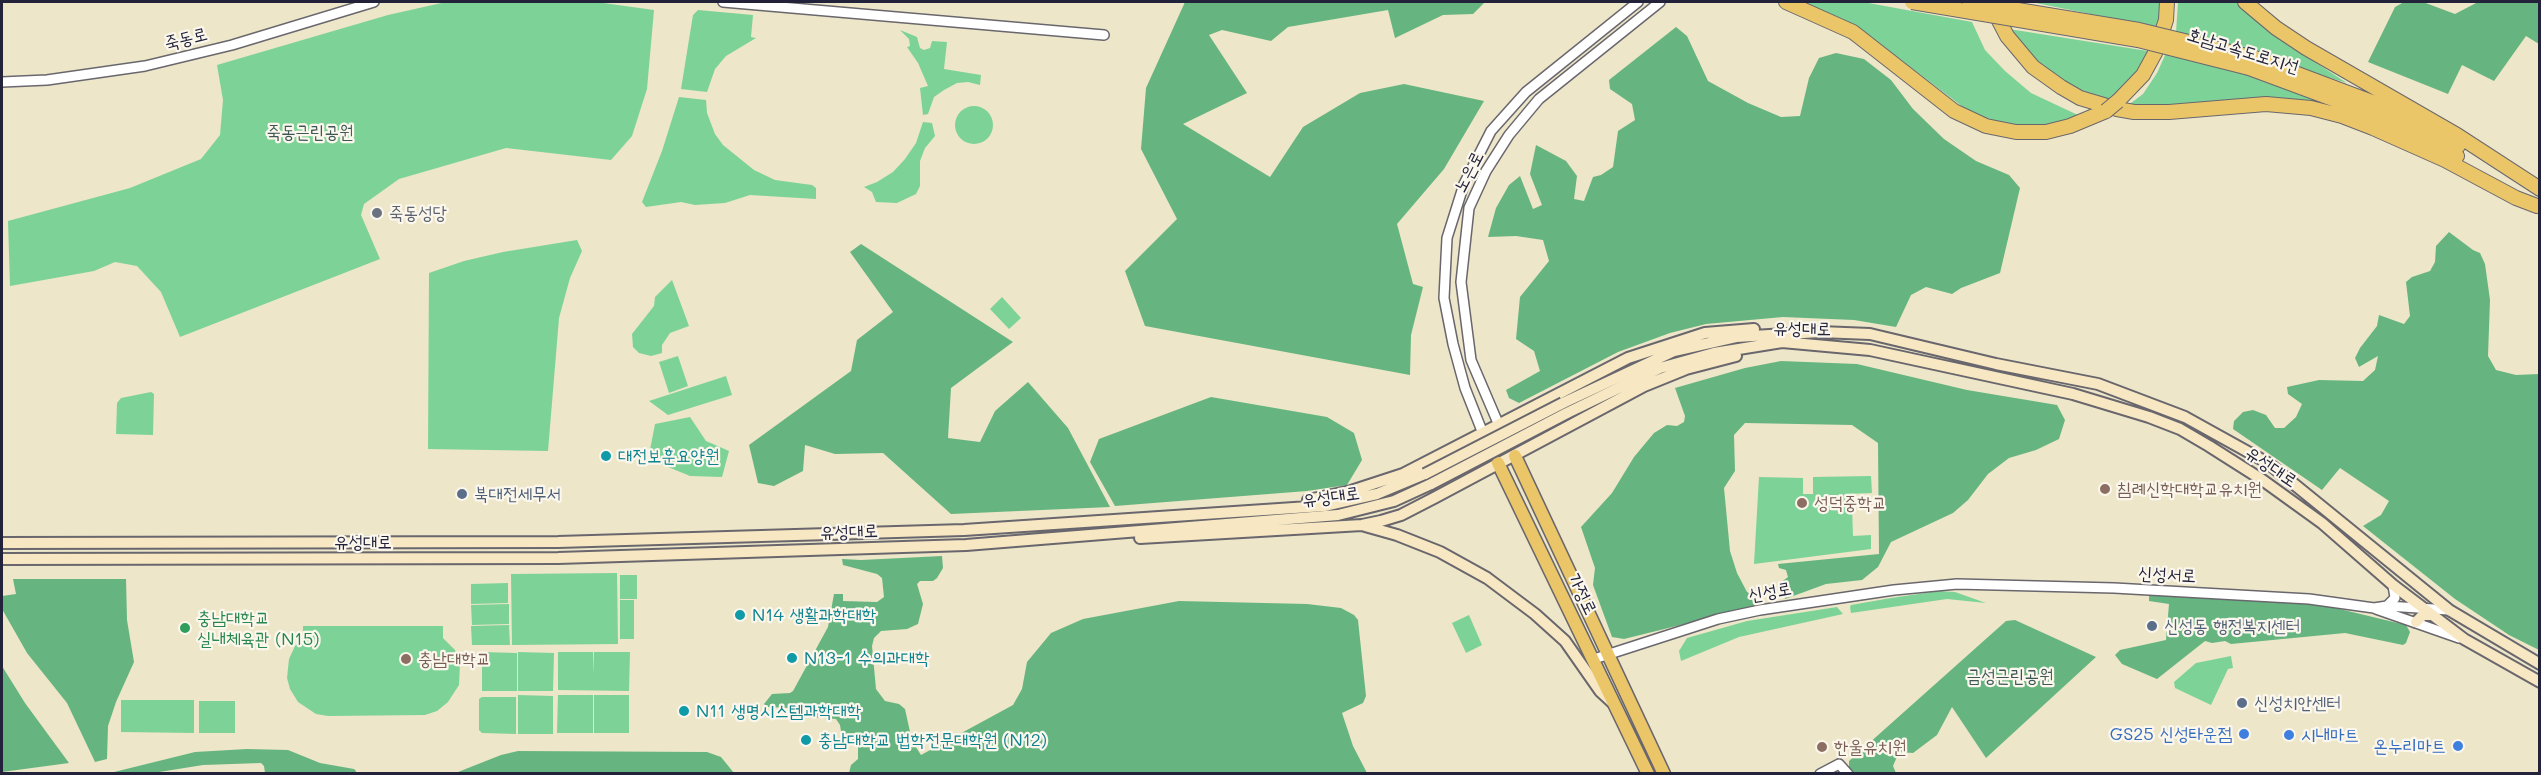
<!DOCTYPE html>
<meta charset="utf-8">
<style>
body{margin:0}
#map{position:relative;width:2541px;height:775px;overflow:hidden;background:#ede6c9;font-family:Mali,sans-serif}
canvas{display:block}
.frame{position:absolute;inset:0;border:3px solid #22223b;pointer-events:none}
</style>
<div id="map">
<canvas width="2541" height="775"></canvas>
<div class="frame"></div>
</div>
<script>
const ctx = document.querySelector('canvas').getContext('2d');
ctx.lineJoin = 'round';
function fill(path, color) { ctx.fillStyle = color; ctx.fill(path, 'evenodd'); }
const poly = rows => new Path2D(rows.map(r => 'M' + r).join(''));
function strokePath(path, color, width, dash) { ctx.strokeStyle = color; ctx.lineWidth = width; ctx.lineCap = dash ? 'butt' : 'round'; ctx.setLineDash(dash || []); ctx.stroke(path); }
function drawText(font, color, halo, rows, align = 'center') {
  ctx.font = font + ' Mali,"Poor Story",sans-serif'; ctx.lineWidth = 4.5; ctx.setLineDash([]); ctx.textBaseline = 'middle'; ctx.strokeStyle = halo; ctx.fillStyle = color; for (const [text, x, y, turn = 0] of rows) {
    ctx.save(); ctx.translate(x, y); ctx.rotate((+turn || 0) * Math.PI / 180); ctx.textAlign = isNaN(turn) ? turn : align; if (halo) ctx.strokeText(text, 0, 0); ctx.fillText(text, 0, 0); ctx.restore();
  }
}
fill(poly([
 [446,2,596,2,654,10,647,89,632,136,611,160,506,148,399,179,364,204,361,215,380,259,180,337,161,292,137,266,115,262,94,271,10,286,8,221,130,188,201,159,220,135,223,100,217,65,388,15],
 [1800,2,1863,2,1972,22,1985,50,2005,71,2031,93,2080,116,2053,127,2010,127,1967,110,1872,38,1835,16],
 [2031,2,2162,2,2160,28],
 [2178,2,2241,2,2260,20,2310,59,2347,83,2176,32],
 [698,10,753,15,751,37,756,38,726,56,715,69,707,92,681,89,693,15],
 [2009,29,2154,52,2110,103,2077,90,2048,70,2031,56],
 [900,30,917,37,920,48,924,50,930,48,932,41,947,42,944,69,981,75,980,85,968,82,957,83,944,90,934,97,928,114,923,115,920,88,928,86,918,63,907,47,910,46,909,39],
 [2166,53,2248,74,2350,112,2127,106,2143,94,2157,73],
 [679,97,706,100,707,113,715,134,723,145,754,170,775,180,812,185,816,188,816,199,750,195,725,203,695,205,681,202,646,207,642,202,662,151],
 '955 125a19 19 0 1 1 38 0a19 19 0 1 1-38 0Z',
 [923,122,932,123,935,136,925,148,920,161,920,186,916,194,897,203,876,202,872,192,864,187,877,182,893,172,905,159,916,143],
 [577,240,582,251,570,278,559,318,548,451,428,449,429,273,464,261,503,252],
 [672,280,689,326,670,333,662,345,662,353,651,356,639,353,633,347,632,334,654,306,655,297],
 [1002,297,1021,318,1009,329,990,309],
 [678,356,688,386,669,393,659,362],
 [726,376,732,395,668,415,649,401],
 [151,392,154,394,153,435,116,434,117,403,121,398],
 [690,417,706,441,729,451,722,477,690,476,656,462,650,450,655,424],
 [1871,476,1872,493,1848,494,1848,505,1852,506,1853,536,1871,535,1871,549,1754,564,1759,477,1803,478,1803,494,1813,494,1813,477],
 [617,573,618,644,512,645,511,574],
 [620,575,637,575,637,599,620,599],
 [508,583,508,603,471,604,471,584],
 [1939,591,1955,592,1986,603,1947,599,1851,613,1850,607,1851,605,1891,598],
 [620,600,634,600,634,639,620,639],
 [509,604,509,624,472,625,471,605],
 [1837,607,1843,614,1739,637,1681,661,1679,651,1687,638,1747,621],
 [1469,615,1482,645,1466,653,1452,623],
 [509,625,510,645,472,645,471,626],
 [303,626,443,626,443,638,455,650,460,664,459,685,448,702,437,711,425,715,328,716,316,714,298,702,290,689,287,678,289,659,295,646,303,637],
 [482,652,517,653,517,691,482,691],
 [518,652,554,653,553,691,518,691],
 [558,652,593,652,594,674,594,652,630,652,629,691,558,690],
 [2231,656,2233,668,2228,669,2211,705,2175,688,2174,682,2196,663],
 [518,695,553,696,553,734,518,734],
 [558,695,593,695,593,733,557,733],
 [594,695,629,695,629,733,594,733],
 [482,697,516,697,516,734,482,733,479,730,479,699],
 [121,700,194,700,194,733,121,732],
 [199,701,235,701,235,733,199,733]
]), '#7dd397');
fill(poly([
 [1185,2,1485,2,1473,14,1443,15,1395,38,1388,10,1288,27,1271,41,1222,30,1209,35,1247,93,1183,124,1270,177,1303,127,1360,93,1404,84,1484,101,1444,169,1397,224,1413,284,1423,287,1411,335,1410,375,1145,326,1125,271,1177,219,1141,149,1146,88],
 [2404,2,2423,2,2455,14,2478,2,2539,2,2539,44,2526,36,2494,81,2462,65,2448,94,2368,62,2395,7],
 [1676,27,1687,36,1708,81,1748,103,1781,117,1800,116,1809,78,1819,58,1836,53,1864,59,1891,80,1913,109,1944,139,1976,161,2009,175,2020,188,2000,273,1961,288,1952,294,1926,287,1911,295,1896,327,1854,320,1783,317,1706,324,1670,333,1618,352,1519,403,1509,398,1506,390,1540,371,1534,351,1516,339,1520,297,1549,261,1543,240,1516,236,1488,237,1496,208,1509,185,1520,176,1533,209,1542,205,1530,174,1536,145,1566,161,1577,176,1574,199,1584,201,1593,177,1601,175,1613,167,1618,131,1635,120,1632,104,1610,89,1609,80],
 [2449,232,2473,250,2480,253,2485,264,2490,300,2488,356,2496,370,2516,375,2539,374,2539,650,2509,635,2455,599,2363,526,2381,515,2389,501,2340,468,2322,490,2233,429,2234,421,2243,412,2253,410,2266,415,2275,428,2284,428,2296,417,2302,404,2288,394,2287,387,2319,380,2363,381,2375,370,2378,356,2359,367,2355,358,2360,348,2377,326,2379,315,2404,324,2410,316,2406,282,2412,277,2430,271,2435,262,2436,246],
 [861,244,1013,342,951,388,948,438,980,442,995,411,1028,382,1068,428,1110,507,951,514,883,453,835,454,805,445,803,471,774,486,758,483,749,445,851,371,857,340,893,312,850,252],
 [1781,361,1857,364,1967,390,2057,405,2065,420,2059,439,2036,450,2009,458,1988,474,1968,500,1953,513,1891,542,1878,567,1862,580,1826,584,1785,599,1780,583,1788,577,1786,570,1779,568,1778,564,1879,554,1878,443,1852,425,1745,423,1734,435,1735,471,1724,488,1730,551,1737,573,1747,592,1759,599,1757,606,1624,639,1612,637,1593,585,1595,568,1581,527,1612,493,1634,457,1654,433,1667,425,1677,426,1684,422,1685,416,1675,388,1745,368],
 [1211,397,1327,417,1354,433,1362,460,1347,485,1307,491,1115,506,1090,462,1099,439],
 [942,556,943,568,937,578,933,581,920,581,917,584,923,604,918,624,907,629,881,631,874,638,872,646,876,689,885,701,899,704,905,709,912,741,921,755,1013,705,1022,689,1027,662,1051,633,1083,619,1179,601,1307,604,1341,608,1354,615,1358,620,1366,696,1363,703,1342,713,1353,746,1367,773,849,773,851,765,858,759,858,744,851,738,842,737,840,725,836,719,795,716,790,708,767,707,764,704,772,694,790,693,793,691,828,627,834,594,843,594,843,601,877,602,884,597,882,578,877,574,843,565,842,559,861,560],
 [13,579,126,579,127,620,134,662,116,702,108,726,107,759,95,762,67,703,27,653,2,609,2,596,16,594],
 [2149,595,2323,605,2406,625,2410,632,2406,643,2403,645,2345,633,2231,644,2225,641,2212,643,2205,641,2157,679,2122,664,2115,655,2120,650,2166,640,2169,604,2149,601],
 [2015,620,2096,657,1986,758,1952,707,1937,735,1913,753,1899,752,1893,766,1896,773,1854,773,1849,768,1849,761,2006,621],
 [2,666,25,703,69,763,2,772],
 [247,749,288,750,320,763,354,769,356,771,355,774,265,773,264,766,261,763,203,765,153,773,110,773,195,752],
 [518,751,707,752,721,757,734,773,458,772,501,755]
]), '#66b580');
const tertiary = poly([
 [723,2,1104,35],
 [2,82,47,80,145,66,232,45,374,2],
 [1498,423,1471,360,1461,282,1469,208,1486,171,1509,135,1539,99,1660,2],
 [1482,431,1465,388,1453,344,1444,298,1447,238,1464,184,1491,131,1526,92,1638,2],
 [2387,606,2395,598,2393,585],
 [2376,609,2459,638],
 [1594,659,1718,619,1760,610,1894,590,1957,584,2114,588,2309,599,2374,608,2387,606,2449,610],
 [1820,774,1839,764,1848,774]
]);
const secondary = poly([
 [1563,403,1674,351,1736,337,1820,332,1870,334,1996,364,2098,384,2185,417,2268,463,2449,610,2540,664],
 [1567,413,1660,368,1714,353,1782,342,1870,350,2073,394,2149,417,2180,429,2209,446,2261,479,2322,523,2393,585,2464,639,2540,682],
 [1308,500,1351,491,1403,474,1628,358,1705,333,1754,329],
 [1365,526,1397,535,1440,552,1487,578,1535,614,1565,641,1600,691,1612,702],
 [1140,538,1362,525,1381,521,1401,515,1434,498,1644,386,1686,369,1736,356],
 [2,543,558,542,964,530,1324,506,1377,494,1425,474],
 [2,559,558,558,966,545,1338,515,1394,501,1431,484],
 [2416,622,2423,615,2431,615]
]);
const primary = poly([
 [1515,456,1664,774],
 [1498,463,1648,774]
]);
const motorway = poly([
 [1786,2,1853,32,1954,111,1986,126,2016,132,2046,132,2070,126,2106,111],
 [2245,2,2276,28,2306,48,2457,135,2540,189],
 [1992,7,2007,36,2033,67,2061,87,2080,98,2117,109,2134,112,2169,112,2266,104,2311,108,2342,116,2373,128,2445,160,2516,198,2537,206],
 [2255,58,2372,102,2458,146],
 [2249,68,2365,111,2457,156],
 [2118,101,2143,75,2155,53,2166,20,2167,2]
]);
strokePath(tertiary, '#69676d', 12);
strokePath(secondary, '#69676d', 14);
strokePath(primary, '#69676d', 15);
strokePath(motorway, '#69676d', 16);
strokePath(tertiary, '#fff', 9);
strokePath(secondary, '#f7e8c3', 10);
strokePath(primary, '#ebc669', 12);
strokePath(motorway, '#ebc669', 14);
const secondaryBridge = poly([
 [1425,474,1563,403],
 [1431,484,1567,413]
]);
const motorwayBridge = poly([
 [1912,2,2138,40,2249,68],
 [1970,2,2139,30,2255,58],
 [2106,111,2118,101]
]);
strokePath(secondaryBridge, '#69676d', 14, []);
strokePath(motorwayBridge, '#69676d', 16, []);
strokePath(secondaryBridge, '#f7e8c3', 10);
strokePath(motorwayBridge, '#ebc669', 14);
for (const [x, y, r, color] of [
 [377,213,6,"#6b7280"],
 [606,456,6,"#0f9aa8"],
 [2105,489,6,"#8d6e63"],
 [462,494,6,"#5c6f8a"],
 [1802,503,6,"#8d6e63"],
 [740,615,6,"#0f9aa8"],
 [2152,626,6,"#5c6f8a"],
 [185,628,6,"#2e9e5b"],
 [792,658,6,"#0f9aa8"],
 [406,659,6,"#8d6e63"],
 [2242,703,6,"#5c6f8a"],
 [684,711,6,"#0f9aa8"],
 [2244,734,6,"#3f7fe0"],
 [2289,735,6,"#3f7fe0"],
 [806,740,6,"#0f9aa8"],
 [2458,746,6,"#3f7fe0"],
 [1822,747,6,"#8d6e63"]
]) { const dot = new Path2D(); dot.arc(x, y, r, 0, 2 * Math.PI); ctx.fillStyle = color; ctx.fill(dot); strokePath(dot, '#fbf7ec', 2); }
drawText('18px', '#22223b', '#fbf7ec', [
 ["죽동로",186,39,-14],
 ["호남고속도로지선",2243,51,17],
 ["노은로",1469,172,-63],
 ["유성대로",1802,329,1],
 ["유성대로",2271,467,34],
 ["유성대로",1331,497,-8],
 ["유성대로",849,532,-2],
 ["유성대로",363,542],
 ["신성서로",2167,575,3],
 ["신성로",1770,592,-10],
 ["가정로",1582,594,64]
]);
drawText('18px', '#3d5757', '#fbf7ec', [
 ["죽동근린공원",310,132],
 ["금성근린공원",2010,676]
]);
drawText('18px', '#5b616d', '#fbf7ec', [
 ["죽동성당",389,213]
], 'left');
drawText('18px', '#0d838f', '#fbf7ec', [
 ["대전보훈요양원",618,456],
 ["N14 생활과학대학",752,615],
 ["N13-1 수의과대학",804,658],
 ["N11 생명시스템과학대학",696,711],
 ["충남대학교 법학전문대학원 (N12)",818,740]
], 'left');
drawText('18px', '#785e54', '#fbf7ec', [
 ["침례신학대학교유치원",2117,489],
 ["성덕중학교",1814,503],
 ["충남대학교",418,659],
 ["한울유치원",1834,747]
], 'left');
drawText('18px', '#4e5e75', '#fbf7ec', [
 ["북대전세무서",474,494],
 ["신성동 행정복지센터",2164,626],
 ["신성치안센터",2254,703]
], 'left');
drawText('18px', '#27864d', '#fbf7ec', [
 ["충남대학교",197,618],
 ["실내체육관 (N15)",197,639]
], 'left');
drawText('18px', '#366cbe', '#fbf7ec', [
 ["GS25 신성타운점",2232,734],
 ["시내마트",2301,735,"left"],
 ["온누리마트",2446,746]
], 'right');
</script>
